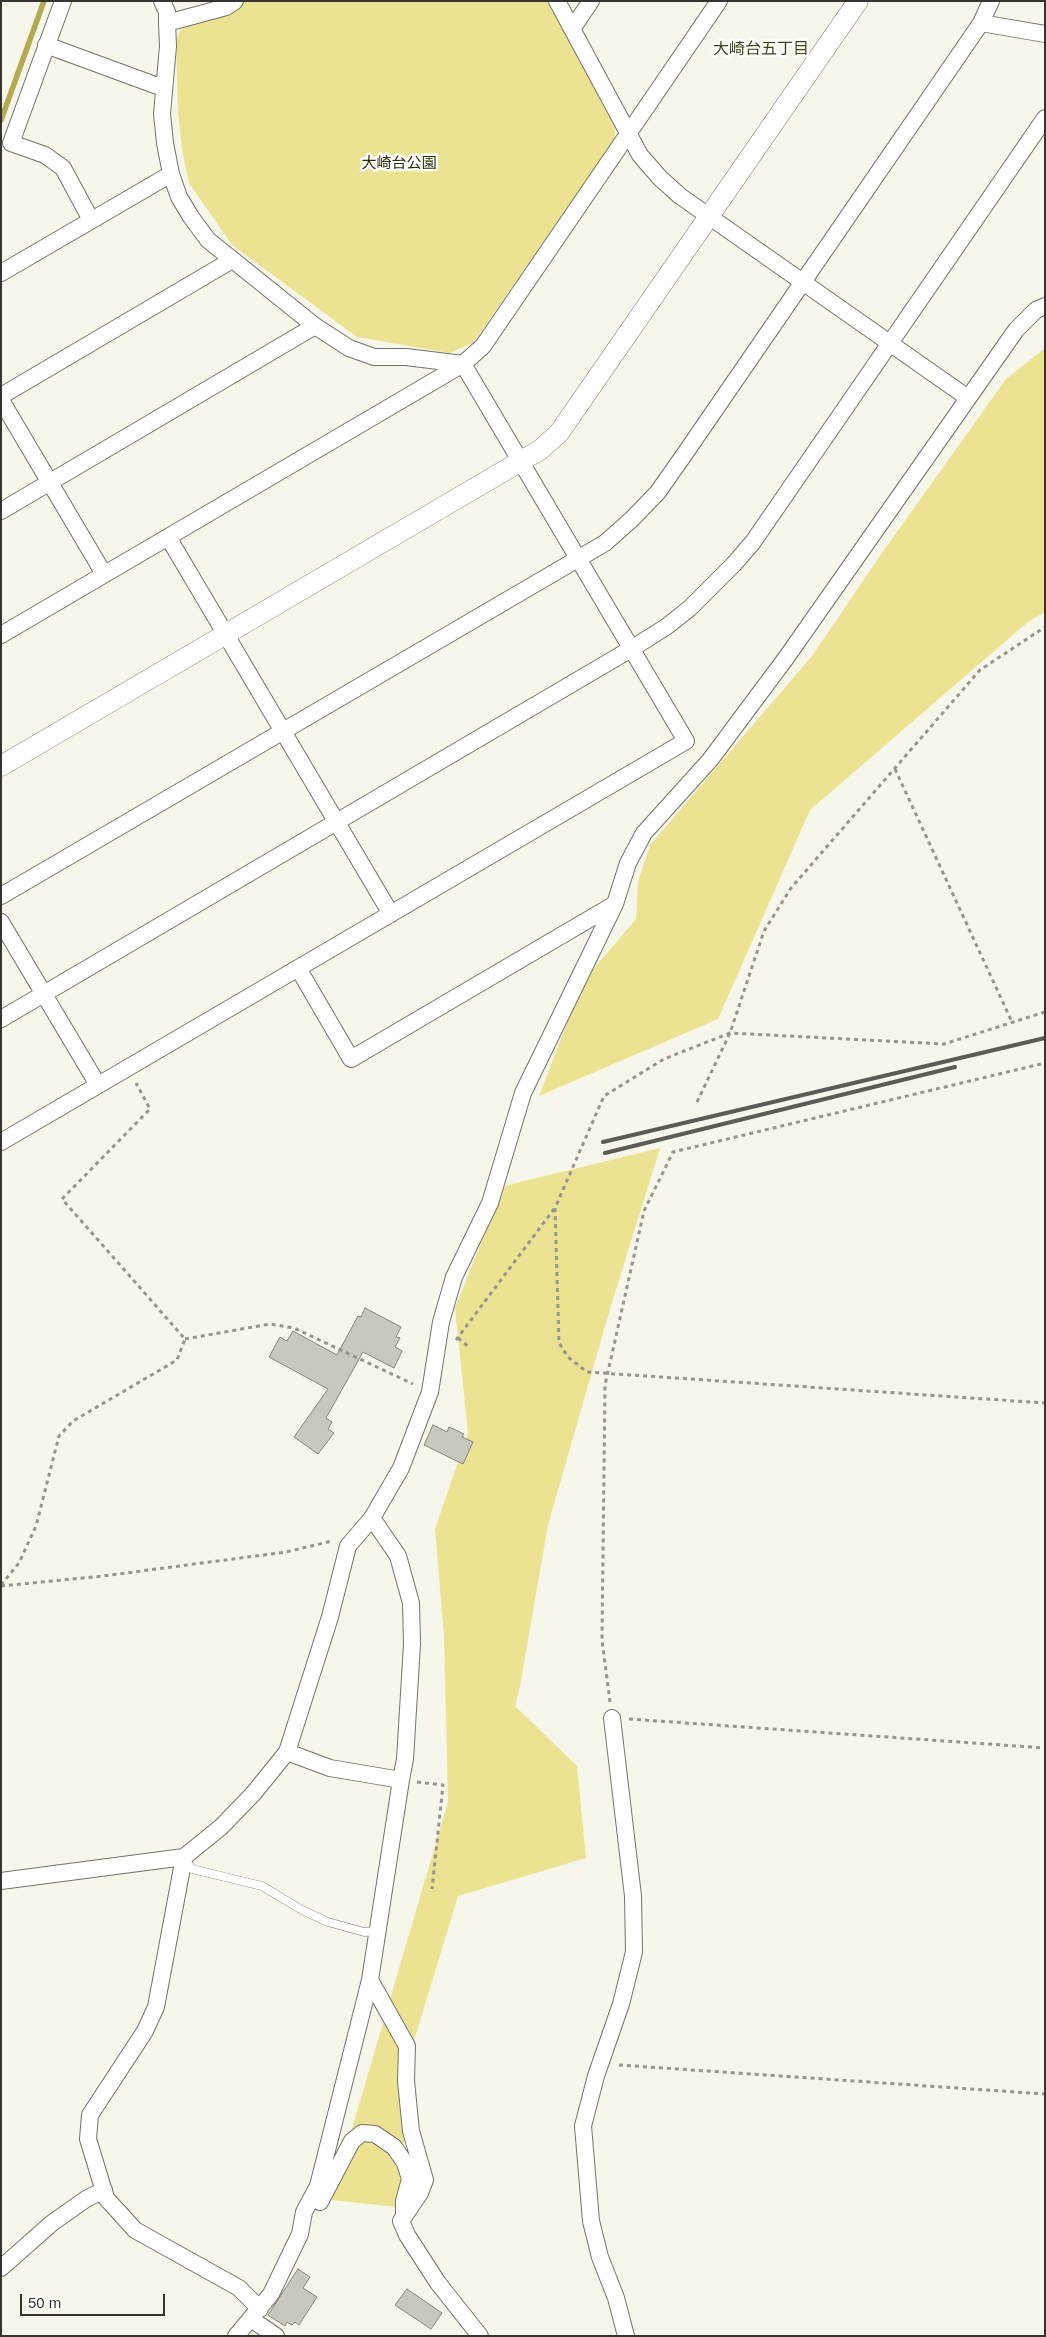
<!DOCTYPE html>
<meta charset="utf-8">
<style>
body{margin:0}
#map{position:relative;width:1046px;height:2337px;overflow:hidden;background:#f7f6ea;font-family:Arial,sans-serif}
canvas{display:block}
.frame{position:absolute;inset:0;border:2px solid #353430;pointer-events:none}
.scale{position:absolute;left:20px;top:2294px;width:145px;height:22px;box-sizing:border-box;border:2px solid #353430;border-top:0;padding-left:6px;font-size:15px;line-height:18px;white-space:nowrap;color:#353430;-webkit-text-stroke:4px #fff;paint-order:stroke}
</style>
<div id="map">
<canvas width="1046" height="2337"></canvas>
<div class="frame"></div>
<div class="scale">50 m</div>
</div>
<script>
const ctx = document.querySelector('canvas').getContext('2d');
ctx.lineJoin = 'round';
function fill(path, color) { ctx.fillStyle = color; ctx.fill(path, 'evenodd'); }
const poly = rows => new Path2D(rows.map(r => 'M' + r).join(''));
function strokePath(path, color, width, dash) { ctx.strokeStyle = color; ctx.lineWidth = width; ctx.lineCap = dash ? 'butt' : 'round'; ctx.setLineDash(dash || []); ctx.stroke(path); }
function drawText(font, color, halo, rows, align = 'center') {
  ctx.font = font + ' Arial,"Noto Sans JP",sans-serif'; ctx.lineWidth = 5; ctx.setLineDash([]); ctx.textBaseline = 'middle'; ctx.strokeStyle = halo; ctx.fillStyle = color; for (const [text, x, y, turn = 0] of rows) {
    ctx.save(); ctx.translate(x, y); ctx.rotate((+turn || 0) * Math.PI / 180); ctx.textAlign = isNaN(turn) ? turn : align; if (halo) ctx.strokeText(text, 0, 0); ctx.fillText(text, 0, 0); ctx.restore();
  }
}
fill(poly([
 [242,1,549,1,615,126,615,139,473,343,449,353,357,337,232,245,189,183,182,149,178,112,176,40,181,29],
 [1045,348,1045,612,1029,621,810,810,718,1019,539,1096,583,981,636,919,638,882,650,845,812,656,884,550,1006,379],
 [660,1148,610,1309,548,1525,520,1686,515,1706,577,1766,586,1858,458,1896,402,2080,406,2208,331,2200,448,1802,444,1636,435,1529,468,1433,455,1308,504,1186]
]), '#ece392');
strokePath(poly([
 [1,120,44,1]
]), '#b5aa4f', 5.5);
const building = poly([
 [365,1308,401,1327,396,1337,400,1338,395,1347,402,1351,394,1368,363,1352,326,1418,332,1422,328,1429,334,1433,318,1454,294,1437,328,1389,269,1357,280,1337,287,1341,293,1331,337,1355,358,1316,361,1317,365,1308],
 [433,1425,447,1432,449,1427,464,1434,462,1437,473,1442,463,1464,424,1445,433,1425],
 [298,2269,310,2277,303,2288,317,2297,299,2325,295,2322,292,2325,287,2322,285,2326,268,2315,298,2269],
 [407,2289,442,2313,431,2329,395,2305,407,2289]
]);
fill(building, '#c9c8bd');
strokePath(building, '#85857a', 1);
const service = poly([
 [185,1859,192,1869,262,1886,302,1910,328,1922,364,1932,377,1931]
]);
const minor = poly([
 [63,1,11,143,45,155,63,168,91,220],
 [162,1,167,12,167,23,168,46,162,114,165,143,171,174,179,197,191,217,208,240,315,326,349,348,374,357,406,357,463,364,483,346,719,1],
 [557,1,640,155,660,178,680,196,968,398],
 [167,23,226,7,235,1],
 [981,23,1045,34],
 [572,29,591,1],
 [46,45,163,88],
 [1,273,171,174],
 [1,396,232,260],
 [1,400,104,574],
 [1,511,315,326],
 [168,537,391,914],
 [1,635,463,364,686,741,1,1142],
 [1,896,605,543,632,519,658,492,686,452,981,23,991,1],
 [1,922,98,1085],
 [298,968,351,1059,615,904],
 [1,1019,631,649,666,627,690,608,734,564,753,542,1045,118],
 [372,1518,398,1556,411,1603,412,1644,405,1759,401,1780],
 [612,1718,633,1896,634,1952,621,2004,596,2076,583,2126,591,2221,600,2257,616,2298,626,2336],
 [184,1857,156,2007,145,2031,90,2115,88,2139,106,2198,135,2230,239,2288,260,2309],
 [1,1881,184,1857,221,1827,253,1794,287,1752,330,1617,348,1546,372,1518,401,1468,430,1392,441,1322,454,1277,490,1203,523,1093,615,904,628,863,644,833,710,760,786,658,1016,330,1036,310,1045,306],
 [370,1980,407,2046,406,2081,411,2131,425,2180,420,2193,401,2221,407,2235,438,2283,480,2336],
 [320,2202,352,2141,362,2133,375,2134,394,2147,405,2163,410,2179,404,2201,404,2215],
 [1,2268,52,2223,86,2199,104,2190],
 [251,2319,276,2336],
 [236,2336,271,2294,300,2234,304,2212,318,2186,370,1980,401,1780,330,1768,287,1752]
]);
const tertiary = poly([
 [1,766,521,461,540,450,559,433,858,1]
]);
strokePath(service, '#747368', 9);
strokePath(minor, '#747368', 18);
strokePath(tertiary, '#747368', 21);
strokePath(poly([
 [895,769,1012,1022],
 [1045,1012,944,1044,730,1033,664,1059,604,1096,555,1208,559,1343,568,1357,587,1372,1045,1403],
 [697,1102,730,1033,764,931,791,888,980,670,1045,627],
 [458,1338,469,1347],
 [185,1339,270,1324,294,1328,413,1384],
 [456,1340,554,1209],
 [1,1585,19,1563,36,1526,59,1436,73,1421,177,1360,185,1339,62,1199,150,1109,136,1083],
 [1,1586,103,1576,286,1552,332,1541],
 [610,1702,602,1640,605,1385,644,1211,673,1152,1045,1063],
 [629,1719,1045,1748],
 [417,1782,443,1785,432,1889],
 [619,2065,1045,2094]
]), '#97968e', 3, [4, 4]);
strokePath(service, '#fff', 8);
strokePath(minor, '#fff', 16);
strokePath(tertiary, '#fff', 20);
strokePath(poly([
 [603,1142,1045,1038],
 [605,1153,955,1067]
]), '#5c5b56', 4);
drawText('15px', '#2e2a01', '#fff', [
 ["大崎台公園",399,164]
]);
drawText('16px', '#433f15', '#fff', [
 ["大崎台五丁目",761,50]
]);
</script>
